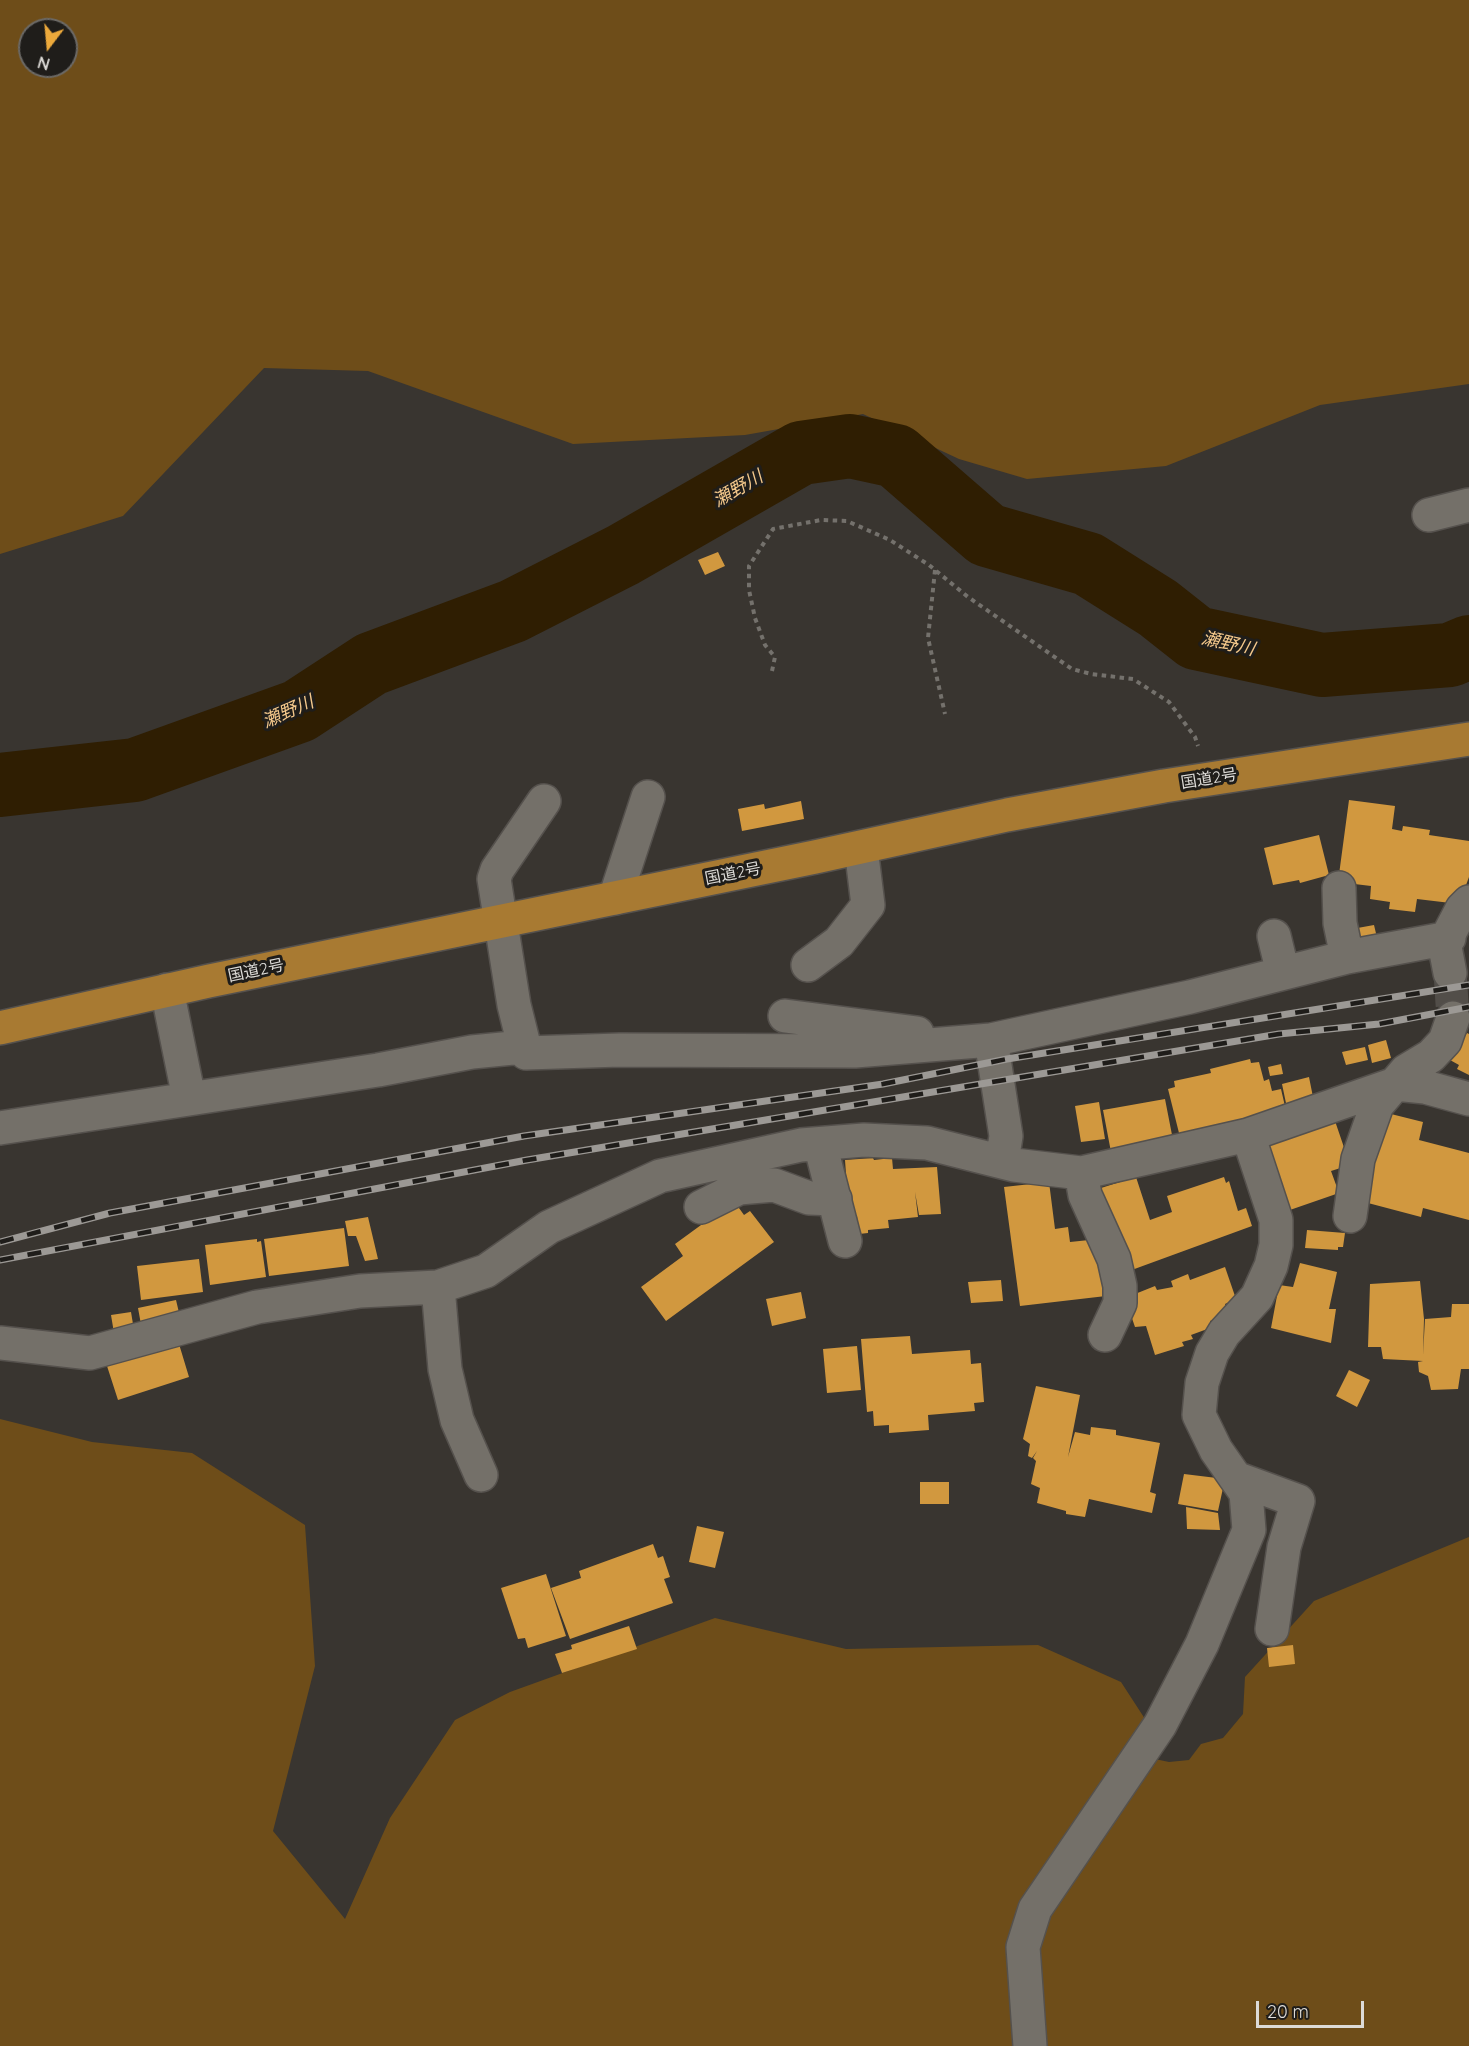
<!DOCTYPE html>
<meta charset="utf-8">
<style>
body{margin:0}
#map{position:relative;width:1469px;height:2046px;overflow:hidden;background:#393530;font-family:Quicksand,sans-serif}
canvas{display:block}
.north{position:absolute;left:18px;top:18px;width:60px;height:60px;box-sizing:border-box;background:#1f1d1a;border:2px solid #6b6966;border-radius:50%;rotate:196deg;font-size:16px;font-weight:700;line-height:24px;text-align:center;color:#dddbd7}
.north::after{content:'';display:block;margin:auto;width:21px;height:27px;background:#eca93b;clip-path:polygon(50% 0,100% 100%,50% 72%,0 100%)}
.scale{position:absolute;left:1256px;top:2001px;width:108px;height:27px;box-sizing:border-box;border:3px solid #dddbd7;border-top:0;padding-left:8px;font-size:18px;line-height:21px;white-space:nowrap;color:#dddbd7;-webkit-text-stroke:4px #1f1d1a;paint-order:stroke}
</style>
<div id="map">
<canvas width="1469" height="2046"></canvas>
<div class="north">N</div>
<div class="scale">20 m</div>
</div>
<script>
const ctx = document.querySelector('canvas').getContext('2d');
ctx.lineJoin = 'round';
function fill(path, color) { ctx.fillStyle = color; ctx.fill(path, 'evenodd'); }
const poly = rows => new Path2D(rows.map(r => 'M' + r).join(''));
function strokePath(path, color, width, dash) { ctx.strokeStyle = color; ctx.lineWidth = width; ctx.lineCap = dash ? 'butt' : 'round'; ctx.setLineDash(dash || []); ctx.stroke(path); }
function drawText(font, color, halo, rows, align = 'center') {
  ctx.font = font + ' Quicksand,"Noto Sans JP",sans-serif'; ctx.lineWidth = 6; ctx.setLineDash([]); ctx.textBaseline = 'middle'; ctx.strokeStyle = halo; ctx.fillStyle = color; for (const [text, x, y, turn = 0] of rows) {
    ctx.save(); ctx.translate(x, y); ctx.rotate((+turn || 0) * Math.PI / 180); ctx.textAlign = isNaN(turn) ? turn : align; if (halo) ctx.strokeText(text, 0, 0); ctx.fillText(text, 0, 0); ctx.restore();
  }
}
fill(poly([
 [0,0,1469,0,1469,384,1320,405,1166,466,1027,479,959,459,863,414,745,435,573,444,368,371,264,368,123,516,0,554],
 [30,30,66,30,66,66,30,66],
 [0,1419,92,1442,192,1453,305,1525,315,1666,273,1831,345,1919,390,1818,455,1720,510,1692,715,1618,846,1649,1038,1645,1121,1682,1147,1722,1150,1758,1169,1762,1189,1760,1201,1744,1223,1738,1243,1714,1245,1677,1314,1601,1469,1537,1469,2046,0,2046]
]), '#6e4d19');
strokePath(poly([
 [0,785,135,770,299,711,371,664,513,611,623,555,801,453,850,446,896,456,987,535,1088,564,1158,608,1196,638,1322,665,1450,655,1469,647]
]), '#2f1e02', 64);
fill(poly([
 [718,552,725,566,705,575,698,560],
 [1349,800,1395,806,1392,829,1402,831,1403,826,1430,830,1429,835,1469,841,1469,877,1459,904,1417,899,1415,912,1389,909,1390,902,1370,899,1371,886,1338,882],
 [801,801,804,819,742,831,738,809,764,804,765,809],
 [1319,835,1329,875,1300,883,1299,880,1273,885,1264,848],
 [1374,925,1379,946,1356,950,1352,929],
 [1467,1033,1469,1034,1469,1075,1457,1069,1459,1065,1450,1060],
 [1386,1040,1391,1058,1372,1063,1368,1045],
 [1365,1047,1368,1060,1346,1065,1342,1052],
 [1250,1059,1251,1063,1259,1062,1264,1081,1269,1079,1272,1091,1281,1089,1287,1115,1180,1137,1168,1089,1175,1087,1174,1081,1211,1073,1210,1069],
 [1281,1064,1283,1074,1270,1076,1268,1067],
 [1309,1077,1314,1102,1287,1108,1282,1084],
 [1165,1099,1173,1140,1111,1152,1103,1110],
 [1099,1102,1105,1139,1081,1142,1075,1106],
 [1387,1113,1423,1122,1419,1140,1469,1153,1469,1220,1423,1208,1421,1217,1368,1203,1370,1194,1365,1192],
 [1335,1121,1350,1165,1331,1171,1339,1193,1287,1211,1264,1144],
 [873,1158,874,1160,892,1158,893,1169,937,1167,941,1214,919,1215,915,1192,918,1217,888,1220,889,1228,868,1230,868,1233,859,1234,857,1216,849,1216,845,1160],
 [1136,1177,1150,1220,1172,1212,1167,1196,1224,1177,1226,1183,1229,1181,1238,1211,1246,1208,1252,1226,1129,1271,1097,1196,1103,1194,1101,1188],
 [1049,1182,1055,1229,1068,1227,1070,1242,1099,1239,1106,1296,1020,1306,1004,1187],
 [734,1201,744,1215,750,1211,774,1242,666,1321,641,1287,683,1256,675,1244],
 [368,1217,378,1259,365,1261,356,1236,348,1236,345,1221],
 [344,1228,349,1266,269,1276,264,1239],
 [1307,1230,1345,1233,1343,1247,1338,1247,1338,1250,1305,1248],
 [257,1239,257,1242,261,1241,266,1277,210,1285,205,1245],
 [199,1259,203,1292,141,1300,137,1266],
 [1300,1263,1337,1272,1329,1309,1336,1309,1331,1343,1271,1328,1279,1285,1293,1287],
 [1225,1267,1236,1299,1225,1304,1228,1314,1210,1321,1210,1328,1191,1335,1193,1339,1182,1342,1184,1346,1155,1355,1146,1326,1135,1327,1125,1298,1155,1286,1157,1290,1173,1287,1171,1281,1188,1274,1190,1280],
 [1001,1280,1003,1301,971,1303,968,1282],
 [1420,1281,1424,1319,1423,1355,1425,1319,1451,1317,1452,1304,1469,1304,1469,1369,1461,1369,1458,1389,1431,1390,1428,1376,1419,1372,1418,1362,1423,1361,1383,1359,1381,1347,1368,1347,1370,1284],
 [801,1292,806,1318,772,1326,766,1299],
 [176,1300,181,1321,142,1330,138,1308],
 [131,1312,134,1330,114,1333,111,1315],
 [910,1336,912,1354,970,1350,971,1364,981,1363,984,1402,974,1403,975,1411,928,1415,929,1430,889,1433,889,1425,874,1426,873,1411,867,1412,861,1339],
 [179,1344,189,1377,118,1400,107,1366],
 [857,1346,861,1390,827,1393,823,1349],
 [1349,1370,1370,1380,1357,1407,1336,1396],
 [1036,1386,1080,1395,1068,1457,1075,1432,1090,1435,1091,1427,1116,1430,1116,1435,1160,1443,1150,1492,1156,1494,1152,1513,1089,1499,1085,1517,1066,1514,1066,1511,1037,1503,1040,1488,1031,1484,1036,1461,1033,1458,1037,1451,1032,1458,1028,1456,1030,1444,1023,1439],
 [1184,1474,1225,1479,1218,1511,1178,1504],
 [920,1482,949,1482,949,1504,920,1504],
 [1186,1507,1218,1513,1220,1530,1187,1529],
 [697,1526,724,1532,715,1568,689,1562],
 [653,1544,658,1558,663,1556,670,1577,664,1579,673,1603,570,1639,551,1588,581,1578,579,1571],
 [546,1574,566,1636,528,1648,525,1638,518,1639,501,1588],
 [629,1626,637,1649,562,1673,555,1654,572,1649,571,1645],
 [1293,1645,1295,1664,1269,1667,1267,1648]
]), '#d1983f');
strokePath(poly([
 [1450,973,1453,1018]
]), '#524e49', 33, [33, 16]);
const minor = poly([
 [1429,515,1469,505],
 [544,801,497,870,494,879,514,1005,526,1053,620,1050,855,1051,991,1040,1190,997,1347,957,1449,938],
 [1339,888,1340,923,1347,957],
 [615,898,648,797],
 [1274,936,1283,973],
 [808,965,839,942,868,905,861,848],
 [1450,973,1445,947,1451,930,1462,909,1469,902],
 [167,990,189,1098],
 [785,1016,917,1033],
 [991,1040,1006,1136,1002,1162],
 [0,1128,378,1070,472,1052,523,1047],
 [820,1144,845,1241],
 [1081,1173,1085,1195,1114,1259,1120,1286,1120,1303,1105,1335],
 [701,1207,739,1188,774,1185,809,1198,835,1199],
 [1350,1216,1358,1159,1377,1105,1406,1071,1431,1056,1445,1041,1453,1018],
 [438,1287,445,1369,457,1420,481,1475],
 [0,1343,90,1353,257,1307,360,1291,438,1287,486,1271,549,1227,660,1176,801,1145,864,1140,927,1143,1014,1165,1081,1173,1248,1135,1395,1084,1425,1087,1469,1099],
 [1238,1479,1298,1501,1284,1547,1272,1629],
 [1030,2046,1023,1947,1035,1909,1160,1725,1202,1644,1249,1530,1246,1493,1216,1450,1199,1415,1202,1383,1212,1353,1224,1333,1257,1297,1271,1266,1276,1245,1276,1220,1248,1135]
]);
const highway = poly([
 [0,1028,209,981,815,857,1007,815,1164,786,1469,739]
]);
strokePath(minor, '#55514d', 36);
strokePath(highway, '#55514d', 36);
strokePath(poly([
 [935,570,928,638,945,714],
 [772,671,775,657,765,645,755,618,749,590,749,566,773,529,821,520,847,521,890,540,929,565,968,597,1072,669,1091,674,1133,679,1169,702,1195,737,1198,746]
]), '#74716c', 4, [4.5, 4.5]);
strokePath(minor, '#747069', 33);
strokePath(highway, '#a87a32', 33);
const rail = poly([
 [0,1242,110,1213,524,1136,883,1084,1007,1059,1469,985],
 [0,1260,527,1160,1279,1034,1379,1024,1469,1007]
]);
strokePath(rail, '#9c9995', 7);
strokePath(rail, '#1f1d1a', 4.5, [14]);
drawText('16px', '#dddbd7', '#1f1d1a', [
 ["国道2号",1209,779,-9],
 ["国道2号",733,874,-11],
 ["国道2号",256,971,-12]
]);
drawText('italic 18px', '#f4c88b', '#1f1d1a', [
 ["瀬野川",738,489,-30],
 ["瀬野川",1228,644,13],
 ["瀬野川",288,712,-24]
]);
</script>
